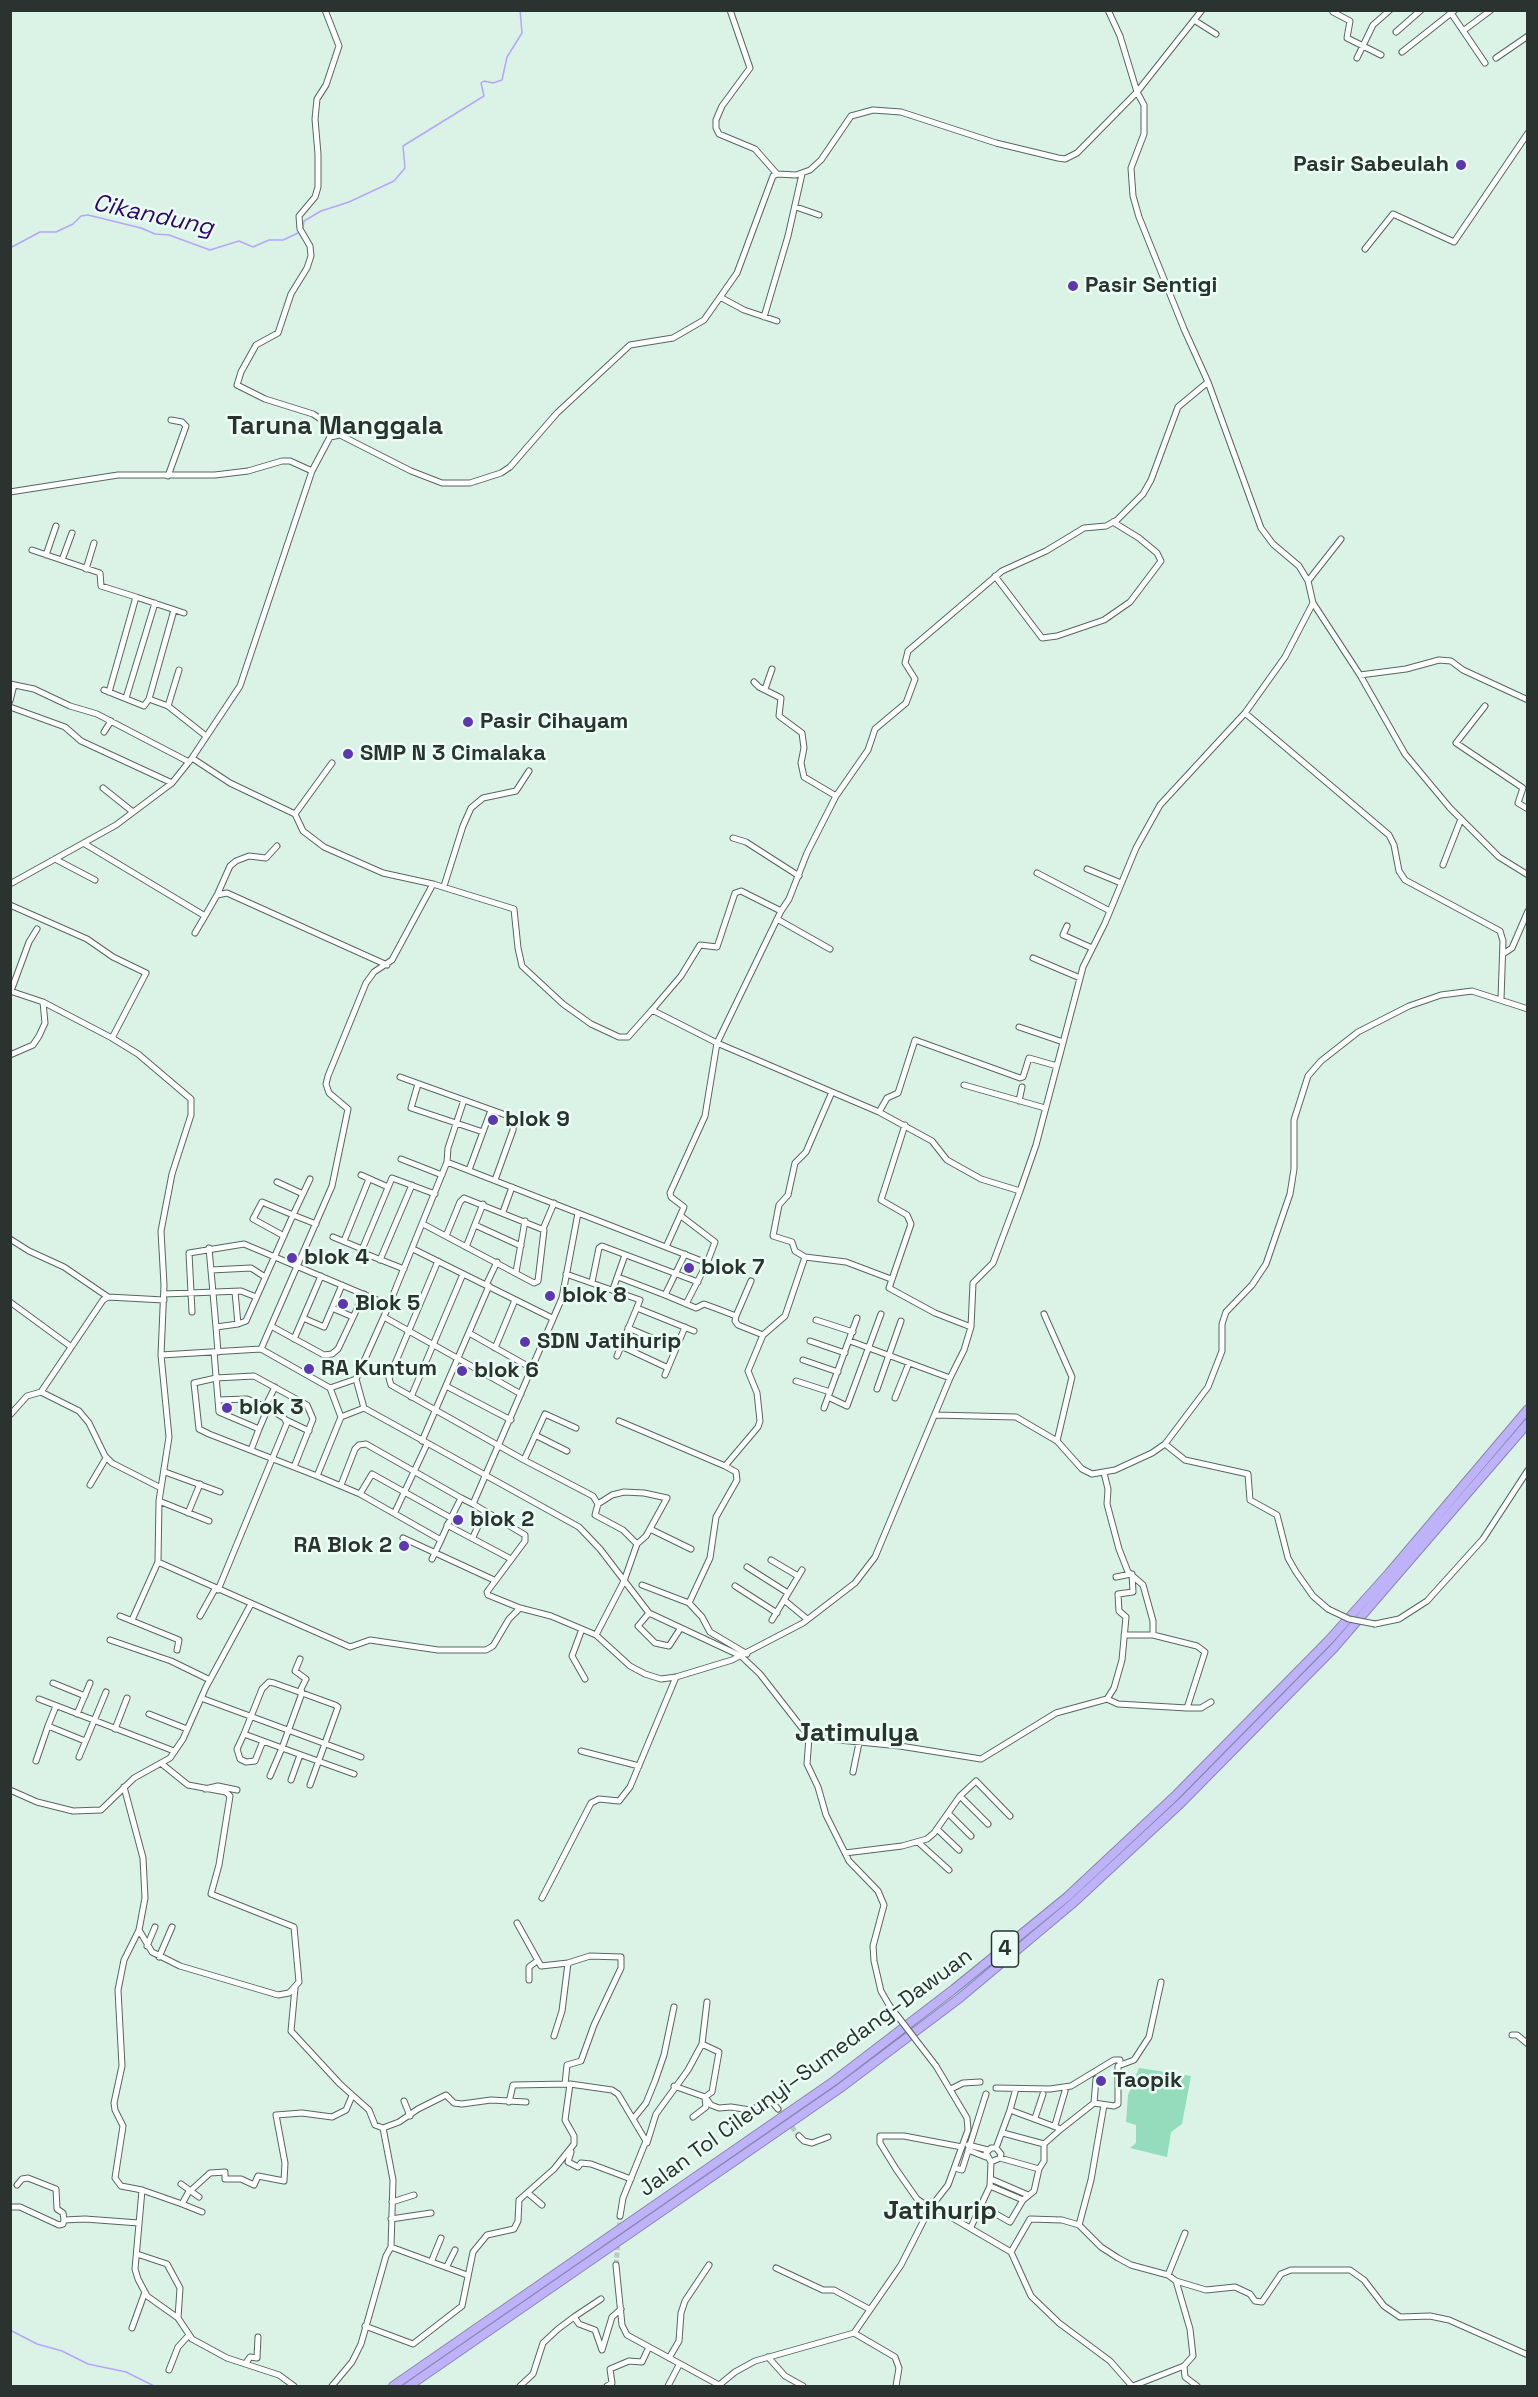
<!DOCTYPE html>
<meta charset="utf-8">
<style>
body{margin:0}
#map{position:relative;width:1538px;height:2397px;overflow:hidden;background:#dbf2e6;font-family:"Space Grotesk",sans-serif}
canvas{display:block}
.frame{position:absolute;inset:0;border:12px solid #2a332f;pointer-events:none}
</style>
<div id="map">
<canvas width="1538" height="2397"></canvas>
<div class="frame"></div>
</div>
<script>
const ctx = document.querySelector('canvas').getContext('2d');
ctx.lineJoin = 'round';
function fill(path, color) { ctx.fillStyle = color; ctx.fill(path, 'evenodd'); }
const poly = rows => new Path2D(rows.map(r => 'M' + r).join(''));
function strokePath(path, color, width, dash) { ctx.strokeStyle = color; ctx.lineWidth = width; ctx.lineCap = dash ? 'butt' : 'round'; ctx.setLineDash(dash || []); ctx.stroke(path); }
function drawText(font, color, halo, rows, align = 'center') {
  ctx.font = font + ' "Space Grotesk",sans-serif'; ctx.lineWidth = 5; ctx.setLineDash([]); ctx.textBaseline = 'middle'; ctx.strokeStyle = halo; ctx.fillStyle = color; for (const [text, x, y, turn = 0] of rows) {
    ctx.save(); ctx.translate(x, y); ctx.rotate((+turn || 0) * Math.PI / 180); ctx.textAlign = isNaN(turn) ? turn : align; if (halo) ctx.strokeText(text, 0, 0); ctx.fillText(text, 0, 0); ctx.restore();
  }
}
fill(poly([
 [1139,2068,1191,2076,1182,2124,1171,2132,1167,2157,1130,2148,1136,2143,1136,2125,1126,2122,1128,2095]
]), '#94dcbc');
strokePath(poly([
 [303,228,304,221,321,211,349,202,394,181,405,168,403,146,484,96,481,83,484,81,493,83,502,80,507,57,522,33,520,10],
 [10,248,40,232,56,232,73,224,81,216,88,215,141,228,155,234,169,235,210,250,239,241,253,247,269,240,283,240,298,233],
 [10,2330,37,2344,62,2351,88,2364,126,2372,154,2386]
]), '#b5a6f9', 1.5);
strokePath(poly([
 [778,2109,799,2136],
 [616,2265,620,2216]
]), '#b8ccc1', 5, [5, 2.5]);
const minor = poly([
 [325,10,339,46,326,85,317,99,315,119,318,154,318,187,315,197,299,216,300,229,310,246,311,256,307,268,291,294,278,333,256,345,241,372,237,385,265,399,313,414,328,424,334,434],
 [730,10,750,68,722,106,716,120,716,128,719,134,755,149,777,174],
 [1202,10,1137,92,1144,105,1144,134,1131,168,1133,196,1139,217,1184,329,1208,382,1261,528,1273,544,1299,566,1308,581,1313,603,1360,675,1405,754,1450,808,1499,857,1528,875],
 [1449,10,1485,63],
 [1333,12,1350,21,1347,38,1381,55],
 [1194,20,1216,34],
 [1463,31,1491,10],
 [1396,32,1421,10],
 [1402,52,1455,10],
 [1357,58,1373,25,1390,10],
 [1496,58,1528,36],
 [796,207,819,215],
 [1365,249,1393,214,1454,242,1528,133],
 [720,297,744,310,777,321],
 [764,317,788,236,802,174],
 [168,476,186,426,182,422,171,420],
 [10,492,118,475,215,475,248,471,282,461,290,461,312,471],
 [32,550,100,573,101,586,136,597],
 [46,555,56,526],
 [62,560,72,533],
 [86,569,94,543],
 [995,576,1042,638,1057,636,1104,620,1130,602,1161,561,1157,553,1139,538,1113,522],
 [1308,581,1341,539],
 [179,670,168,706,206,736],
 [1360,675,1406,669,1439,660,1451,661,1463,670,1528,700],
 [754,682,759,687,781,698,779,716,802,733,804,748,801,763,804,777,836,796],
 [10,684,34,689,70,706,97,714,189,762],
 [765,689,772,669],
 [104,690,144,706,149,699,168,706],
 [109,692,136,597,184,613],
 [126,698,155,603],
 [149,699,174,610],
 [10,701,14,685],
 [1485,706,1456,743,1523,788,1518,803,1528,809],
 [10,707,65,727,81,741,172,783],
 [1245,713,1389,835,1394,845,1399,871,1405,880,1500,931,1503,941,1501,999],
 [104,732,111,721],
 [192,758,230,783,295,814,303,831,324,847,383,873,433,884],
 [103,788,133,812],
 [295,814,332,763],
 [733,838,746,842,799,876],
 [85,844,205,916,217,895,227,893,387,965],
 [55,859,95,880],
 [1443,865,1461,819],
 [1087,869,1121,883],
 [1037,873,1110,911],
 [10,884,116,825,172,783,192,758,240,686,312,471,330,437,340,435,411,471,442,483,470,483,501,473,510,467,557,413,630,345,673,338,704,320,737,273,773,176,777,174,796,175,810,170,821,160,851,116,873,110,901,112,996,143,1058,158,1065,159,1077,153,1137,92,1120,36,1108,10],
 [444,886,463,826,471,808,483,798,516,791,529,771],
 [218,893,230,866,236,861,249,856,266,858,277,846],
 [10,905,87,939,113,957,146,973,112,1038],
 [777,919,830,949],
 [1067,926,1063,935,1092,948],
 [195,933,205,916],
 [1503,954,1512,948,1528,911],
 [1033,958,1080,978],
 [10,991,43,1002,112,1038,138,1054,191,1099,191,1115,172,1174,161,1231,164,1285,161,1355,169,1437,159,1501,158,1562,350,1647,370,1640,438,1650,486,1650,493,1646,509,1619,520,1608,551,1616,596,1635,624,1581,637,1544,623,1530,595,1515,598,1504,593,1496,524,1460],
 [11,991,29,942,37,929],
 [652,1010,681,976,700,945,717,947,735,893,741,891,781,911],
 [1019,1027,1063,1042],
 [10,1055,33,1045,39,1036,45,1023,43,1002],
 [400,1077,514,1118,513,1130,495,1180],
 [418,1084,411,1108,483,1132],
 [964,1085,1045,1108],
 [1019,1101,1022,1087],
 [879,1112,887,1098,898,1093,915,1040,1020,1078,1023,1077,1029,1058,1057,1066],
 [905,1125,881,1200,907,1215,911,1224,889,1288,935,1313,971,1327],
 [401,1159,442,1175],
 [447,1162,448,1148,464,1100],
 [469,1170,491,1110],
 [361,1175,388,1187],
 [310,1179,293,1215,316,1224],
 [277,1182,303,1194],
 [1020,1191,1036,1145,1083,967,1105,923,1136,848,1160,805,1245,713,1285,657,1313,603],
 [503,1212,512,1187],
 [578,1213,707,1263,686,1304],
 [681,1216,715,1242,707,1263],
 [423,1224,534,1283,538,1281,544,1230,464,1198,460,1202,446,1236],
 [475,1225,521,1246],
 [543,1229,554,1203],
 [333,1237,362,1249],
 [10,1239,29,1251,64,1267,108,1297],
 [344,1241,369,1179],
 [466,1247,483,1204],
 [209,1248,216,1327,238,1324,235,1292],
 [413,1249,552,1318],
 [805,1257,846,1262,891,1279],
 [380,1260,412,1185],
 [438,1261,389,1378,391,1385,524,1460,545,1414,576,1428],
 [404,1269,361,1252,392,1178,435,1194],
 [211,1270,251,1268,265,1277],
 [516,1272,525,1221],
 [566,1274,640,1300,617,1356],
 [618,1277,665,1295,685,1254],
 [592,1282,599,1248,602,1246,698,1282],
 [486,1285,497,1262],
 [613,1289,625,1255],
 [164,1294,241,1291,256,1297],
 [665,1295,696,1308,704,1304,715,1308,736,1316,735,1321,738,1325,763,1335],
 [10,1302,70,1346],
 [389,1305,447,1162,578,1213,562,1298,473,1504,525,1535,525,1541,487,1592,488,1595,520,1608],
 [332,1308,353,1317],
 [637,1308,694,1331],
 [192,1312,189,1253,244,1244,389,1305,356,1379,330,1388,261,1349],
 [1044,1314,1072,1377,1057,1441],
 [736,1316,751,1281],
 [384,1317,521,1394],
 [303,1318,324,1327,342,1285],
 [816,1320,853,1332],
 [238,1324,246,1321,293,1215,262,1202,253,1219,284,1236],
 [271,1326,324,1355,332,1354,338,1349,364,1294],
 [216,1327,218,1352],
 [628,1328,676,1348],
 [469,1333,531,1368],
 [294,1339,321,1276],
 [810,1341,845,1353],
 [850,1341,950,1378],
 [621,1346,668,1368],
 [495,1348,515,1300],
 [214,1352,219,1412,259,1429,268,1408,284,1418,287,1423,218,1590],
 [161,1355,261,1349,332,1186,348,1109,329,1093,326,1084,328,1076,366,983,374,972,392,960,433,884,514,909,518,948,522,966,563,1004,591,1024,619,1037,628,1037,652,1010,717,1043,705,1116,670,1193,671,1197,684,1207,666,1247],
 [803,1360,838,1372],
 [665,1375,685,1327],
 [796,1381,830,1392],
 [446,1386,511,1420],
 [877,1389,901,1321],
 [41,1392,79,1411,89,1423,105,1456,112,1463,161,1488],
 [411,1397,463,1274],
 [828,1397,847,1406,881,1314],
 [895,1398,909,1363],
 [218,1400,247,1399,268,1408],
 [265,1407,275,1387],
 [364,1408,579,1527,600,1549,649,1613,741,1656,760,1674,809,1737,807,1764,818,1787,826,1815,849,1861,878,1891,884,1905,873,1946,874,1961,881,1991,889,2005],
 [824,1408,857,1318],
 [10,1415,27,1396,41,1392,103,1300,108,1297,164,1300],
 [935,1415,1016,1417,1057,1441,1082,1469,1092,1474,1115,1470,1152,1453,1165,1444,1208,1387,1222,1351,1222,1324,1226,1312,1252,1285,1266,1264,1290,1194,1294,1169,1294,1120,1308,1076,1321,1061,1358,1032,1409,1006,1441,995,1472,991,1528,1009],
 [341,1417,364,1408,356,1379],
 [286,1420,309,1431],
 [619,1421,725,1466],
 [535,1435,567,1451],
 [422,1441,489,1286],
 [1165,1444,1185,1460,1248,1474,1250,1500,1277,1515,1288,1558,1296,1572,1313,1596,1328,1609],
 [251,1450,259,1429],
 [294,1467,313,1419,307,1405,254,1376,216,1378,194,1383,199,1429,209,1434,317,1476,341,1417,330,1388],
 [165,1472,220,1492],
 [1104,1473,1108,1489,1107,1504,1119,1549,1128,1572,1143,1585,1153,1621,1153,1635,1197,1646,1205,1652,1187,1708,1118,1704,1107,1699],
 [317,1476,360,1494,441,1540,432,1559],
 [90,1485,106,1458],
 [341,1485,355,1449,359,1445,366,1444,461,1498],
 [360,1494,372,1474,451,1518,461,1498,473,1504],
 [159,1501,209,1521],
 [598,1504,612,1495,624,1492,644,1493,667,1498,646,1536,637,1544],
 [395,1512,427,1444],
 [188,1513,200,1484],
 [447,1525,511,1559],
 [650,1529,691,1549],
 [473,1537,485,1511],
 [403,1538,494,1580],
 [441,1540,449,1522],
 [771,1560,798,1576],
 [747,1567,788,1593],
 [1116,1577,1131,1574],
 [642,1585,689,1603,702,1617,710,1632,747,1654],
 [735,1586,777,1613],
 [784,1600,807,1619],
 [689,1603,710,1558,716,1517,737,1480,736,1472,725,1466,758,1427,760,1421,757,1393,748,1371,763,1335,785,1316,805,1257,795,1251,792,1242,773,1236,779,1205,788,1195,795,1163,806,1152,832,1092],
 [649,1613,638,1626,655,1643,669,1646,680,1629],
 [120,1616,179,1640,177,1650],
 [200,1616,215,1589],
 [132,1620,158,1562],
 [772,1620,802,1570],
 [1375,1624,1399,1619,1427,1601,1483,1539,1528,1470],
 [582,1629,572,1656,585,1679],
 [596,1635,630,1666,645,1674,661,1679,676,1677,732,1660,803,1623,855,1583,875,1557,950,1378,964,1350,971,1327,973,1283,993,1263,1020,1191,981,1179,947,1160,932,1141,879,1112,717,1043,781,911,789,899,807,853,836,796,868,750,875,729,906,703,915,679,905,663,908,651,1002,571,1046,551,1084,528,1106,526,1117,520,1143,494,1151,480,1178,407,1208,382],
 [1124,1635,1153,1635],
 [110,1640,171,1661,210,1680],
 [300,1659,295,1671,306,1679,301,1689,302,1693,282,1748,244,1734,262,1689,269,1682,274,1683,302,1693,335,1705,338,1707,310,1785],
 [53,1683,85,1696],
 [201,1698,361,1757],
 [39,1699,174,1751],
 [56,1706,48,1726,85,1741],
 [1187,1708,1201,1708,1211,1702],
 [77,1714,90,1683],
 [149,1714,187,1729],
 [115,1729,127,1698],
 [244,1734,237,1749,240,1759,246,1762,255,1761,263,1741],
 [809,1737,900,1746,981,1759,1056,1713,1107,1699,1114,1688,1122,1660,1126,1617,1119,1611,1118,1594,1133,1592,1132,1574],
 [581,1751,639,1766],
 [79,1757,106,1692],
 [36,1761,48,1726],
 [853,1772,859,1743],
 [270,1776,282,1748,354,1774],
 [291,1780,300,1755],
 [124,1787,143,1858,145,1898,139,1930,124,1960,118,1990,122,2066,114,2103,115,2110,123,2126,115,2178,121,2186,142,2190,135,2269,138,2279,147,2296,178,2318,192,2339,227,2358,279,2375,294,2386],
 [205,1789,218,1786,237,1790],
 [10,1790,37,1802,73,1811,101,1810,134,1778,170,1758,183,1739,206,1687,251,1604],
 [960,1796,988,1824],
 [948,1813,971,1836],
 [937,1829,959,1850],
 [918,1842,949,1870],
 [845,1853,902,1846,927,1839,934,1833,960,1796,976,1781,1010,1816],
 [542,1898,591,1803,599,1799,619,1801,630,1787,676,1677],
 [517,1923,541,1966,568,1963],
 [139,1930,152,1952,180,1966,278,1995,289,1993,299,1982,294,1927,211,1894,219,1865,230,1796,226,1792,188,1785,162,1764],
 [147,1946,155,1927],
 [159,1957,172,1927],
 [529,1980,529,1967,537,1961],
 [295,1988,291,2031,340,2084,369,2110,375,2125,383,2128,393,2180,391,2247,386,2256,361,2344,352,2362,332,2386],
 [1512,2035,1517,2035,1528,2044],
 [554,2036,562,2011,568,1963,590,1956,621,1957,621,1968,594,2025,581,2061,567,2065,565,2084],
 [674,2086,705,2097,712,2092,719,2052,702,2044],
 [996,2088,1050,2089,1071,2086,1114,2060,1120,2060,1120,2063],
 [951,2089,963,2083,980,2082],
 [705,2097,711,2105,719,2108,731,2107,750,2110,767,2103,773,2103,778,2109],
 [404,2101,410,2116],
 [509,2102,513,2085,570,2084,612,2090,618,2094,646,2141,623,2198,620,2216],
 [1094,2103,1114,2106,1118,2104,1118,2066,1134,2060,1149,2037,1161,1982],
 [1010,2110,1015,2092],
 [693,2117,706,2107,705,2098],
 [1035,2118,1043,2094],
 [633,2119,646,2103,655,2081,664,2055,674,2007],
 [1055,2125,1065,2091],
 [383,2128,399,2122,418,2109,446,2095,454,2103,462,2104,491,2100,526,2102],
 [1003,2133,1044,2144,1061,2129],
 [799,2136,804,2141,812,2143,828,2137],
 [647,2143,656,2114,688,2070,702,2044,707,2002],
 [968,2145,988,2150],
 [996,2148,1001,2154,1000,2158,991,2162,986,2153,991,2148,996,2148,1010,2110,1061,2129,1094,2103,1096,2079],
 [968,2150,986,2157],
 [571,2152,568,2162,578,2167,581,2163,591,2164,631,2179],
 [1000,2158,1039,2169],
 [955,2168,962,2170,963,2167,986,2094],
 [991,2179,1028,2195],
 [181,2184,199,2197],
 [17,2185,22,2179,28,2178,56,2189,57,2209,63,2213,64,2220],
 [990,2186,1023,2200],
 [142,2190,182,2204,188,2193,210,2173,225,2172,225,2179,241,2179,254,2185,258,2176,284,2181,285,2163,276,2115,302,2113,332,2117,346,2110,352,2096],
 [528,2193,542,2205],
 [392,2202,414,2195],
 [182,2204,202,2212],
 [932,2206,1011,2252,1031,2296,1059,2323,1110,2361,1132,2386],
 [982,2206,1010,2222,1023,2200,1034,2191,1039,2169,1044,2161,1044,2144],
 [10,2207,20,2207,59,2225,63,2224,64,2220,85,2219,139,2223],
 [930,2208,917,2199,896,2169,880,2143,880,2136,904,2136,962,2147],
 [391,2219,431,2213],
 [1079,2225,1091,2180,1104,2105],
 [971,2227,990,2186,991,2162],
 [391,2247,467,2275],
 [1011,2252,1030,2219,1062,2220,1079,2225,1101,2247,1118,2258,1131,2265,1168,2275,1176,2281,1190,2329,1193,2356,1184,2366,1133,2386],
 [137,2254,167,2264,180,2288,178,2318],
 [432,2260,441,2238],
 [616,2265,622,2325,627,2335,719,2385],
 [447,2266,455,2250],
 [776,2268,823,2290,834,2290,869,2309],
 [1168,2275,1185,2233],
 [1176,2281,1206,2290,1235,2287,1250,2294,1255,2301,1262,2302,1281,2274,1291,2270,1350,2270,1364,2280,1384,2306,1400,2317,1430,2316,1449,2320,1528,2355],
 [574,2317,601,2299],
 [365,2326,413,2344,462,2306,473,2252,487,2235,514,2229,518,2221,519,2200,554,2169,574,2144,574,2136,565,2120,570,2084],
 [132,2328,145,2292],
 [854,2333,895,2357,899,2368,896,2386],
 [768,2357,785,2376,803,2386],
 [669,2358,679,2341,681,2313,685,2301,709,2265],
 [246,2363,250,2357,257,2358,258,2337],
 [1184,2366,1185,2377,1197,2386],
 [169,2370,178,2347,189,2335],
 [520,2386,533,2374,543,2343,558,2329,574,2317,579,2324,595,2330,602,2350,612,2317,621,2309],
 [607,2386,612,2383,610,2369,629,2361,642,2362,648,2349],
 [668,2386,679,2365],
 [718,2386,735,2372,755,2361,854,2333,901,2265,930,2208,948,2185,968,2130,967,2118,936,2066]
]);
const highway = poly([
 [393,2386,834,2081,954,1989,1067,1897,1174,1797,1328,1641,1389,1573,1528,1409],
 [409,2386,839,2089,961,1997,1072,1904,1181,1803,1334,1648,1528,1423]
]);
strokePath(minor, '#54685e', 7);
strokePath(highway, '#8a86b2', 10);
strokePath(minor, '#fff', 5);
strokePath(highway, '#beb3f8', 8);
const minorBridge = poly([
 [1328,1609,1349,1619,1375,1624],
 [889,2005,936,2066]
]);
strokePath(minorBridge, '#54685e', 7, []);
strokePath(minorBridge, '#fff', 5);
for (const [x, y, r, color] of [
 [1461,165,6,"#5c37af"],
 [1073,286,6,"#5c37af"],
 [468,722,6,"#5c37af"],
 [348,754,6,"#5c37af"],
 [493,1120,6,"#5c37af"],
 [292,1258,6,"#5c37af"],
 [689,1268,6,"#5c37af"],
 [550,1296,6,"#5c37af"],
 [343,1304,6,"#5c37af"],
 [525,1342,6,"#5c37af"],
 [309,1369,6,"#5c37af"],
 [462,1371,6,"#5c37af"],
 [227,1408,6,"#5c37af"],
 [458,1520,6,"#5c37af"],
 [404,1546,6,"#5c37af"],
 [1101,2081,6,"#5c37af"]
]) { const dot = new Path2D(); dot.arc(x, y, r, 0, 2 * Math.PI); ctx.fillStyle = color; ctx.fill(dot); strokePath(dot, '#ebfef5', 2); }
for (const [x, y, w] of [
 [1005,1949,27]
]) { const box = new Path2D(); box.roundRect(x - w / 2, y - 18, w, 36, 4.5); ctx.fillStyle = '#ebfef5'; ctx.fill(box); strokePath(box, '#2a332f', 1.5); }
drawText('bold 21px', '#2a332f', null, [
 ["4",1005,1949]
]);
drawText('bold 22px', '#2a332f', '#ebfef5', [
 ["Pasir Sabeulah",1449,165,"right"],
 ["Pasir Sentigi",1085,286],
 ["Pasir Cihayam",480,722],
 ["SMP N 3 Cimalaka",360,754],
 ["blok 9",505,1120],
 ["blok 4",304,1258],
 ["blok 7",701,1268],
 ["blok 8",562,1296],
 ["Blok 5",355,1304],
 ["SDN Jatihurip",537,1342],
 ["RA Kuntum",321,1369],
 ["blok 6",474,1371],
 ["blok 3",239,1408],
 ["blok 2",470,1520],
 ["RA Blok 2",392,1546,"right"],
 ["Taopik",1113,2081]
], 'left');
drawText('22px', '#2a332f', '#ebfef5', [
 ["Jalan Tol Cileunyi–Sumedang–Dawuan",806,2073,-36]
]);
drawText('italic 24px', '#2f066a', '#ebfef5', [
 ["Cikandung",153,216,12]
]);
drawText('bold 26px', '#2a332f', '#ebfef5', [
 ["Taruna Manggala",335,427],
 ["Jatimulya",857,1734],
 ["Jatihurip",940,2212]
]);
</script>
